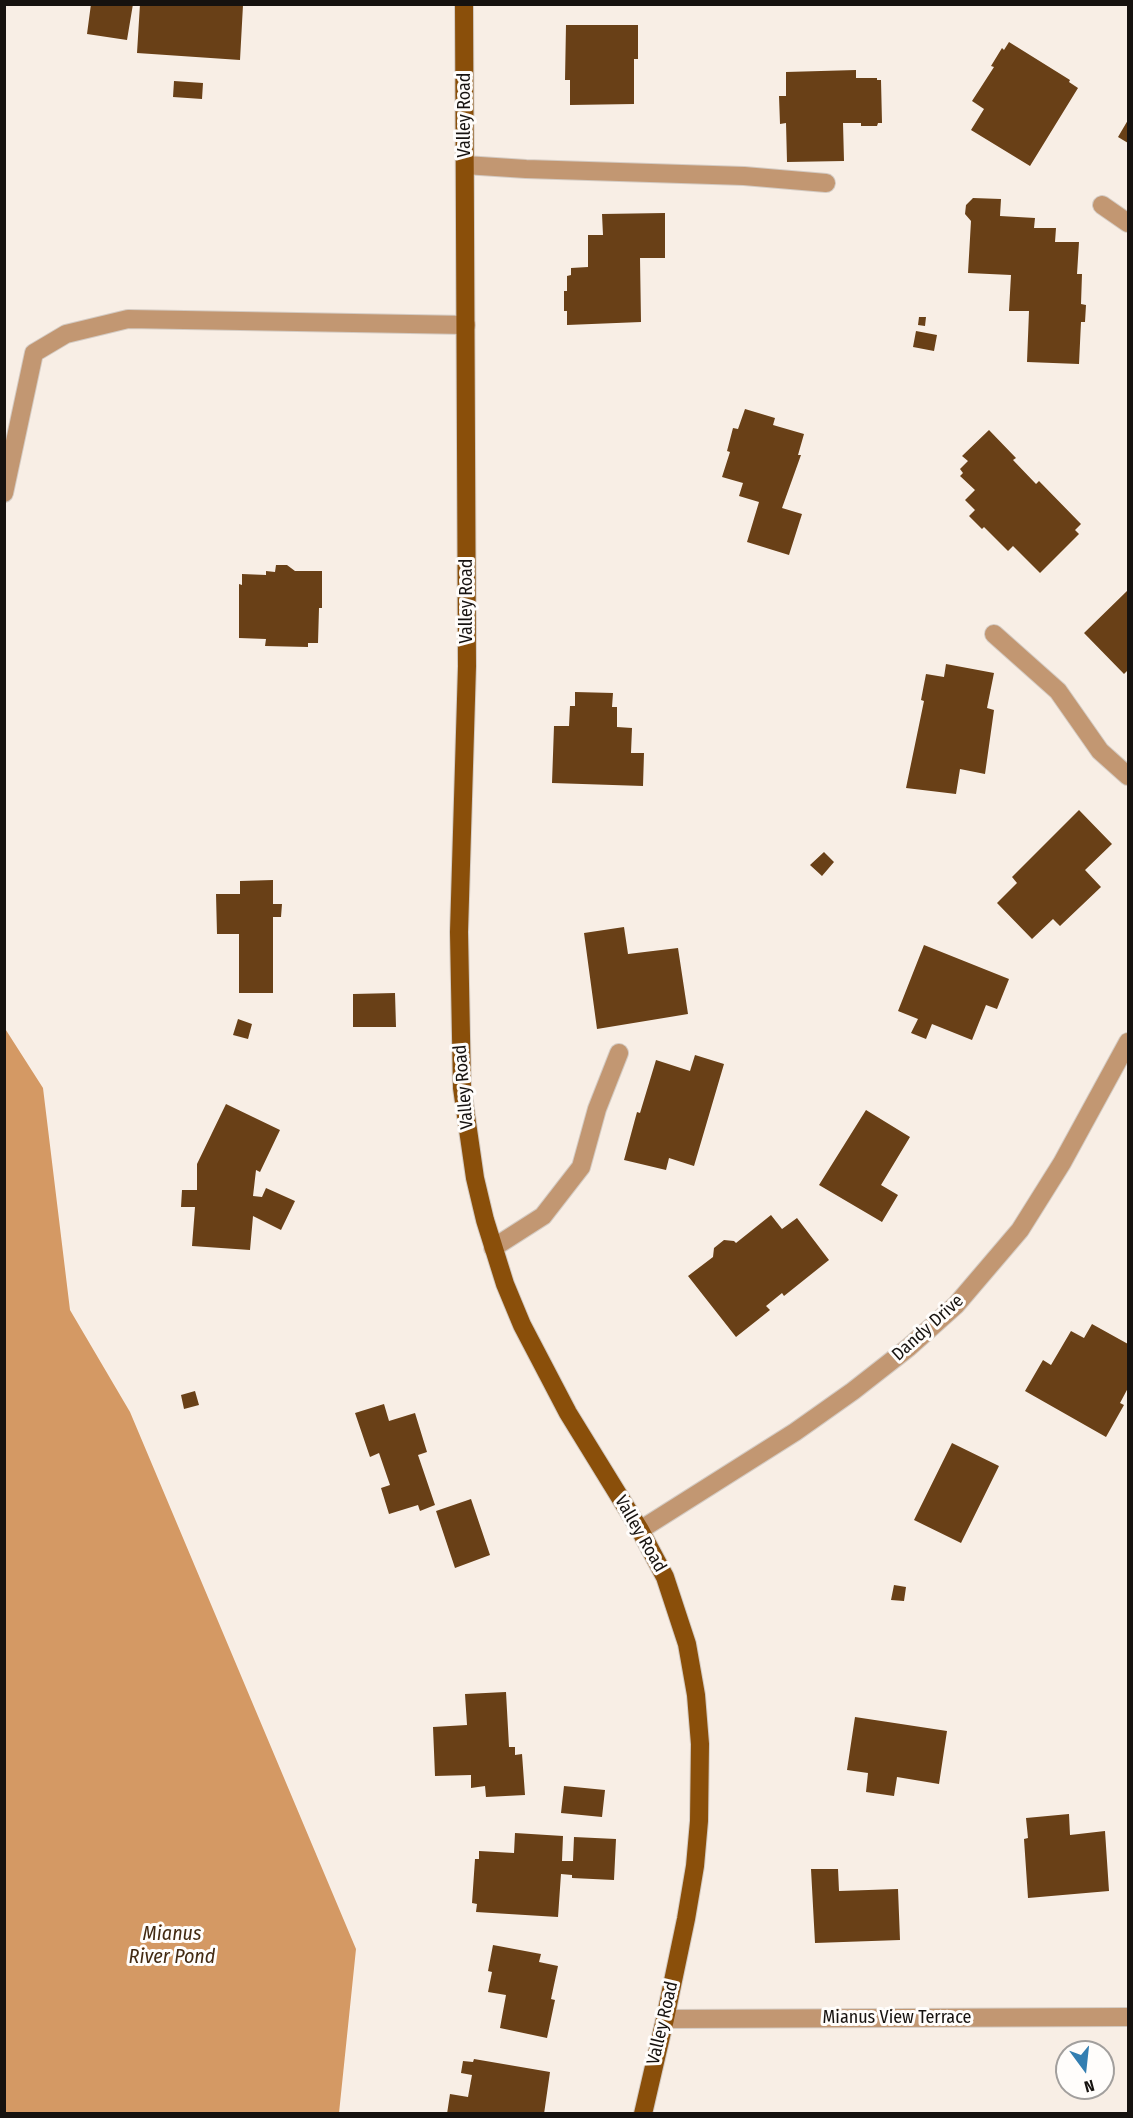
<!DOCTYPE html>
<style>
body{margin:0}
#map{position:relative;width:1133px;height:2118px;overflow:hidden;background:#f8eee5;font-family:"Fira Sans Condensed",sans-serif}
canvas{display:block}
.frame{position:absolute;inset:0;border:6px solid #16120f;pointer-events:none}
.north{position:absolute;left:1055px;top:2040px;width:60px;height:60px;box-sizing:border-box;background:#fffdfb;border:2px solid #a29f9d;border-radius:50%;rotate:165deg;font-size:16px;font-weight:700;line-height:24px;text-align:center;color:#16120f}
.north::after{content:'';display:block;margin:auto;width:21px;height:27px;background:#337eb1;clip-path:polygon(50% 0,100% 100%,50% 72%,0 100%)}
</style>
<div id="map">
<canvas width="1133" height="2118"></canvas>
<div class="frame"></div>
<div class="north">N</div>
</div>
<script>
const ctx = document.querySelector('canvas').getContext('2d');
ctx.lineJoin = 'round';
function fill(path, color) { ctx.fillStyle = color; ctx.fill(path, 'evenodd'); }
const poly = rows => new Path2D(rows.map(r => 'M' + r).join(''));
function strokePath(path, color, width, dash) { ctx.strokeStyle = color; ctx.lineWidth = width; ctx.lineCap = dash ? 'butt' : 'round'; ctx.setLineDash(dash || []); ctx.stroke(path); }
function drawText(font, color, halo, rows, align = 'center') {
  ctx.font = font + ' "Fira Sans Condensed",sans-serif'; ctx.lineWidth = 6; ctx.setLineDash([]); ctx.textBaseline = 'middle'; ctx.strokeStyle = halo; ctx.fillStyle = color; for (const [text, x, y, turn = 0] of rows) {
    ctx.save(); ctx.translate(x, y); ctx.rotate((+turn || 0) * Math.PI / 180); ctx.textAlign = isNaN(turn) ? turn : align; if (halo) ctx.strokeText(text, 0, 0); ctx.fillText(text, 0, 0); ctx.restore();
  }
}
fill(poly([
 [4,1027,43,1088,70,1310,130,1412,356,1949,339,2113,5,2113]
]), '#d49964');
fill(poly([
 [91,4,133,4,127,40,87,34],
 [140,4,243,5,240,60,137,53],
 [566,25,638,25,638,59,634,59,634,104,570,105,570,80,565,80],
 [1009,42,1070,80,1069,82,1078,88,1030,166,971,130,984,109,972,101,994,67,991,66,1002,48,1004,50],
 [856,70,856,78,877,78,877,80,881,80,882,123,878,123,877,126,861,126,861,123,843,123,844,161,787,162,786,123,780,124,779,96,786,96,786,72],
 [174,81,203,83,202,99,173,97],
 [1128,120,1128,143,1118,137],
 [973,198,1001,199,1000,216,1035,218,1034,228,1056,228,1055,242,1079,242,1077,274,1082,274,1081,304,1086,305,1085,322,1081,322,1079,364,1027,362,1029,311,1009,311,1011,275,968,273,971,221,965,214,966,205],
 [665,213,665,258,640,258,641,322,567,325,567,311,564,311,564,291,567,291,567,276,571,275,571,268,588,267,588,235,603,235,602,214],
 [919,317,926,317,925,326,918,325],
 [916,331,937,335,934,351,913,347],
 [745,409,775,418,773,425,804,434,798,455,801,455,782,508,802,514,789,555,747,542,759,502,739,496,743,483,722,477,730,452,727,451,733,428,738,429],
 [989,430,1016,458,1013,460,1036,484,1039,481,1081,524,1075,530,1079,534,1040,573,1013,546,1008,551,984,527,982,529,969,516,975,510,965,500,975,490,960,476,963,473,960,469,968,461,962,456],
 [276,565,287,565,295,571,322,571,322,608,319,608,318,643,308,643,308,647,265,646,266,639,239,638,239,584,242,585,242,574,266,575,266,571,275,572],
 [1128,590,1128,670,1124,674,1084,633],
 [946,664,994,673,987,708,994,710,985,774,960,769,956,794,906,788,924,701,921,700,926,674,944,677],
 [575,692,613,693,612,707,617,707,617,727,632,728,631,753,644,753,643,786,552,783,554,726,569,726,570,706,575,706],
 [1079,810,1112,844,1085,870,1101,887,1060,926,1053,919,1032,939,997,903,1017,883,1012,877],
 [824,852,834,862,822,876,810,865],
 [273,880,273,904,282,904,281,917,273,917,273,993,239,993,239,934,217,934,216,894,240,894,240,881],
 [624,927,628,954,678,948,688,1014,597,1029,584,933],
 [924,945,1009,979,997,1009,986,1005,972,1040,932,1024,926,1039,911,1033,918,1019,898,1011],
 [395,993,396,1027,353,1027,353,994],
 [238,1019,252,1024,248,1039,233,1035],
 [695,1055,724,1064,694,1166,669,1158,666,1170,624,1160,637,1112,640,1113,656,1060,690,1071],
 [226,1104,280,1130,260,1172,256,1170,253,1196,262,1197,266,1188,295,1201,281,1230,253,1216,250,1250,192,1246,195,1207,181,1207,182,1190,197,1190,197,1164],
 [866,1110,910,1137,881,1185,898,1195,882,1222,819,1185],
 [771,1215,782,1229,797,1218,829,1260,784,1296,782,1293,766,1306,770,1310,736,1337,688,1276,713,1257,714,1248,724,1240,734,1241,736,1243],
 [1092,1324,1128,1344,1128,1388,1120,1403,1124,1405,1106,1437,1025,1391,1043,1360,1051,1365,1071,1331,1084,1338],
 [195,1391,199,1405,184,1409,181,1395],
 [384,1404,389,1421,415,1413,427,1452,418,1455,435,1505,420,1511,418,1505,389,1514,381,1488,390,1485,379,1453,370,1457,355,1413],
 [952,1443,999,1466,961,1543,914,1520],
 [471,1499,490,1555,455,1568,436,1511],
 [894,1585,906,1587,904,1601,891,1600],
 [506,1692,509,1747,515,1747,515,1755,522,1754,525,1795,486,1797,485,1786,471,1788,471,1775,435,1776,433,1727,467,1725,465,1694],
 [855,1717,947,1731,939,1784,897,1777,894,1796,866,1792,868,1773,847,1770],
 [564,1786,605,1790,602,1817,561,1813],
 [1069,1814,1070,1835,1105,1831,1109,1891,1028,1898,1024,1839,1028,1838,1026,1818],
 [515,1833,563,1836,562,1861,573,1861,574,1837,616,1839,614,1880,572,1878,572,1875,561,1874,558,1917,476,1912,477,1904,472,1903,475,1859,479,1859,479,1851,514,1853],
 [811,1869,838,1869,839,1891,898,1889,900,1940,815,1943],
 [493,1945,541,1954,539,1962,558,1966,551,1999,555,2000,547,2038,500,2028,506,1995,488,1992,492,1972,488,1971],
 [474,2059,550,2072,544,2114,447,2114,450,2094,468,2097,472,2075,461,2073,463,2061,473,2062]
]), '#694017');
const minor = poly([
 [465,165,526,169,744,176,826,183],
 [1102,205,1128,223],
 [4,493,34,353,66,334,128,319,466,325],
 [994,634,1058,691,1100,751,1128,776],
 [493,1248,543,1216,581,1167,597,1109,619,1053],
 [640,1530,795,1432,853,1391,908,1348,956,1305,1020,1230,1062,1163,1128,1042],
 [665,2019,1128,2017]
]);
const major = poly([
 [464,4,467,666,459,932,462,1088,475,1178,485,1220,505,1284,522,1325,568,1413,640,1530,665,1577,687,1644,696,1695,700,1744,699,1821,695,1866,686,1919,665,2019,643,2114]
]);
strokePath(minor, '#d4cbc3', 20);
strokePath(major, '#d4cbc3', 20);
strokePath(minor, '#c29772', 18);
strokePath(major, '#8a4f0a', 18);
drawText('18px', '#16120f', '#fffdfb', [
 ["Valley Road",465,115,-90],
 ["Valley Road",467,601,-90],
 ["Valley Road",464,1087,-95],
 ["Dandy Drive",928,1328,-42],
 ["Valley Road",640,1534,60],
 ["Mianus View Terrace",897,2018],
 ["Valley Road",663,2023,-77]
]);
drawText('italic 20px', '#432a12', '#fffdfb', [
 ["Mianus",172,1934],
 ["River Pond",172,1957]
]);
</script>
